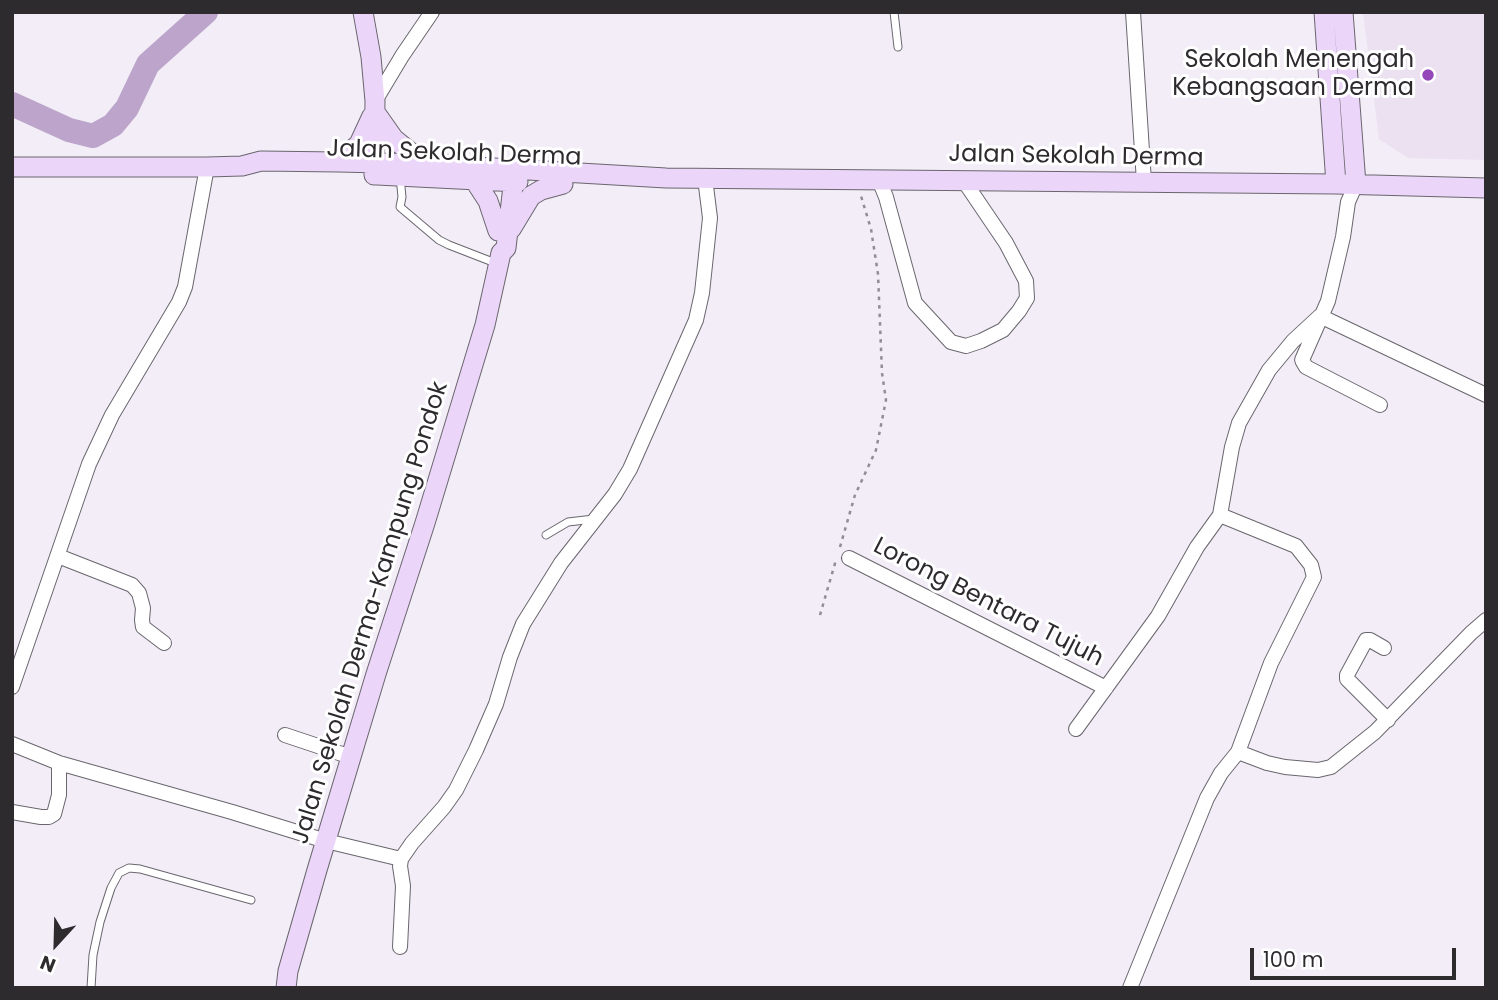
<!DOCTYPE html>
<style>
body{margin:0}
#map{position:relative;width:1498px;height:1000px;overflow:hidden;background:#f2edf6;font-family:Poppins,sans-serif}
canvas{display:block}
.frame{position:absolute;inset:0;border:14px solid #2e2b2f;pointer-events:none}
.north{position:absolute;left:21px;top:909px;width:70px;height:70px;-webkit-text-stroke:5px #fff;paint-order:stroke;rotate:202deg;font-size:19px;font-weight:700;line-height:28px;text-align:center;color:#2e2b2f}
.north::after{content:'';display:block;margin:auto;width:24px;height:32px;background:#2e2b2f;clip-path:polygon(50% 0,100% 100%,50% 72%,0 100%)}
.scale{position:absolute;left:1250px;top:948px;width:206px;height:32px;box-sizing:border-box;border:4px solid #2e2b2f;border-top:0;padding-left:9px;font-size:21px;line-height:24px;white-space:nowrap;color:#2e2b2f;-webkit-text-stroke:5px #fff;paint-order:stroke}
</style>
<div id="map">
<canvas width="1498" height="1000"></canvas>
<div class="frame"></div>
<div class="north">N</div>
<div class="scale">100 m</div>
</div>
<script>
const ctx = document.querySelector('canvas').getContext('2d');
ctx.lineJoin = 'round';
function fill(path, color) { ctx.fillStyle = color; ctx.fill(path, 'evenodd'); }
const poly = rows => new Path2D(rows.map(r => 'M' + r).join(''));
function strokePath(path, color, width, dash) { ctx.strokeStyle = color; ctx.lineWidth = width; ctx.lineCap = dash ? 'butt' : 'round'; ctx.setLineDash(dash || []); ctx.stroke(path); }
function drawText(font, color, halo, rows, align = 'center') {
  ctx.font = font + ' Poppins,sans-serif'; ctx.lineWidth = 6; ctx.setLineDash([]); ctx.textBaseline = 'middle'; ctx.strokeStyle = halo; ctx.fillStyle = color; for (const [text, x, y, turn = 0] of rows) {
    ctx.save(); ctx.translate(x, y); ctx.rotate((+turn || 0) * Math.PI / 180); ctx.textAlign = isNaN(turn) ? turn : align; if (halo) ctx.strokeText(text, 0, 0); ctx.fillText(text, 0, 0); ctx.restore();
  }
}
fill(poly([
 [1363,12,1486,12,1486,160,1408,158,1379,139]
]), '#ebe1f1');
strokePath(poly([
 [12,104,69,130,93,136,113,125,127,108,148,64,206,12]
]), '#bca4cb', 24);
const lane = poly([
 [894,12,898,47],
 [400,177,402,197,400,207,439,240,449,245,498,264],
 [546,535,568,522,594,519],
 [91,988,93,955,100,922,111,888,119,873,129,868,140,869,251,900]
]);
const street = poly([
 [1133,12,1144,182],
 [375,101,402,56,432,12],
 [879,180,886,197,915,303,951,342,966,346,981,341,1003,330,1019,311,1027,298,1026,281,1006,243,964,181],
 [1356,184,1348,202,1343,237,1328,301,1302,360,1306,367,1380,405],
 [1320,316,1486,395],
 [58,556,132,585,139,593,143,608,142,620,143,627,164,643],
 [849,558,1106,688],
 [1384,648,1370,640,1366,640,1347,675,1347,679,1388,720],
 [12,687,89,464,112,415,179,302,185,287,207,167],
 [1076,729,1158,616,1197,547,1220,515,1232,447,1239,423,1269,370,1293,341,1320,316],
 [285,735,351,757],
 [12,744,59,763,232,812,326,841,401,859],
 [1238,752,1267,763,1285,767,1318,770,1331,767,1375,732,1471,633,1486,620],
 [12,812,41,817,49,817,54,814,59,795,59,763],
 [400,947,403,886,400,866,401,859,412,843,444,807,456,790,476,750,496,704,510,657,523,624,561,563,615,494,630,469,696,320,702,293,710,218,705,178],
 [1130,988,1207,798,1221,773,1238,752,1271,663,1314,577,1311,565,1296,546,1220,515]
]);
const secondary = poly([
 [363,12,371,57,375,101,374,175],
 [1324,12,1336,184],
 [1343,12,1356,184],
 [375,112,394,139,425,164],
 [338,162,359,144,372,116],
 [12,167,207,167,242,166,261,161,338,162,425,164,666,178,1336,184,1486,188],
 [377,175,518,182],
 [475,181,488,201,498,231],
 [511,229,531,196,541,190,563,184],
 [286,988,288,971,317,870,376,674,425,523,485,325,501,253,506,248,515,168]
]);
strokePath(lane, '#6a666e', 9);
strokePath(street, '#6a666e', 16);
strokePath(secondary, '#6a666e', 21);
strokePath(poly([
 [840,547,855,495,876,450,886,400,882,373,878,274,871,229,861,196],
 [820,615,836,560]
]), '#918d93', 2.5, [3.5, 5]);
strokePath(lane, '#fff', 7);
strokePath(street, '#fff', 14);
strokePath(secondary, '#ebd5f8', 19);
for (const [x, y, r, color] of [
 [1428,75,7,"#9448ba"]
]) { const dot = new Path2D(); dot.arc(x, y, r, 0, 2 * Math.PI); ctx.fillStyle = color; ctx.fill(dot); strokePath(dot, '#fff', 2.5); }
drawText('24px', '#2e2b2f', '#fff', [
 ["Sekolah Menengah",1414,61],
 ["Kebangsaan Derma",1414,89]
], 'right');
drawText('24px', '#2e2b2f', '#fff', [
 ["Jalan Sekolah Derma",454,154,2],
 ["Jalan Sekolah Derma",1076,157,1],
 ["Lorong Bentara Tujuh",988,603,27],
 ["Jalan Sekolah Derma-Kampung Pondok",371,613,-73]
]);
</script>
